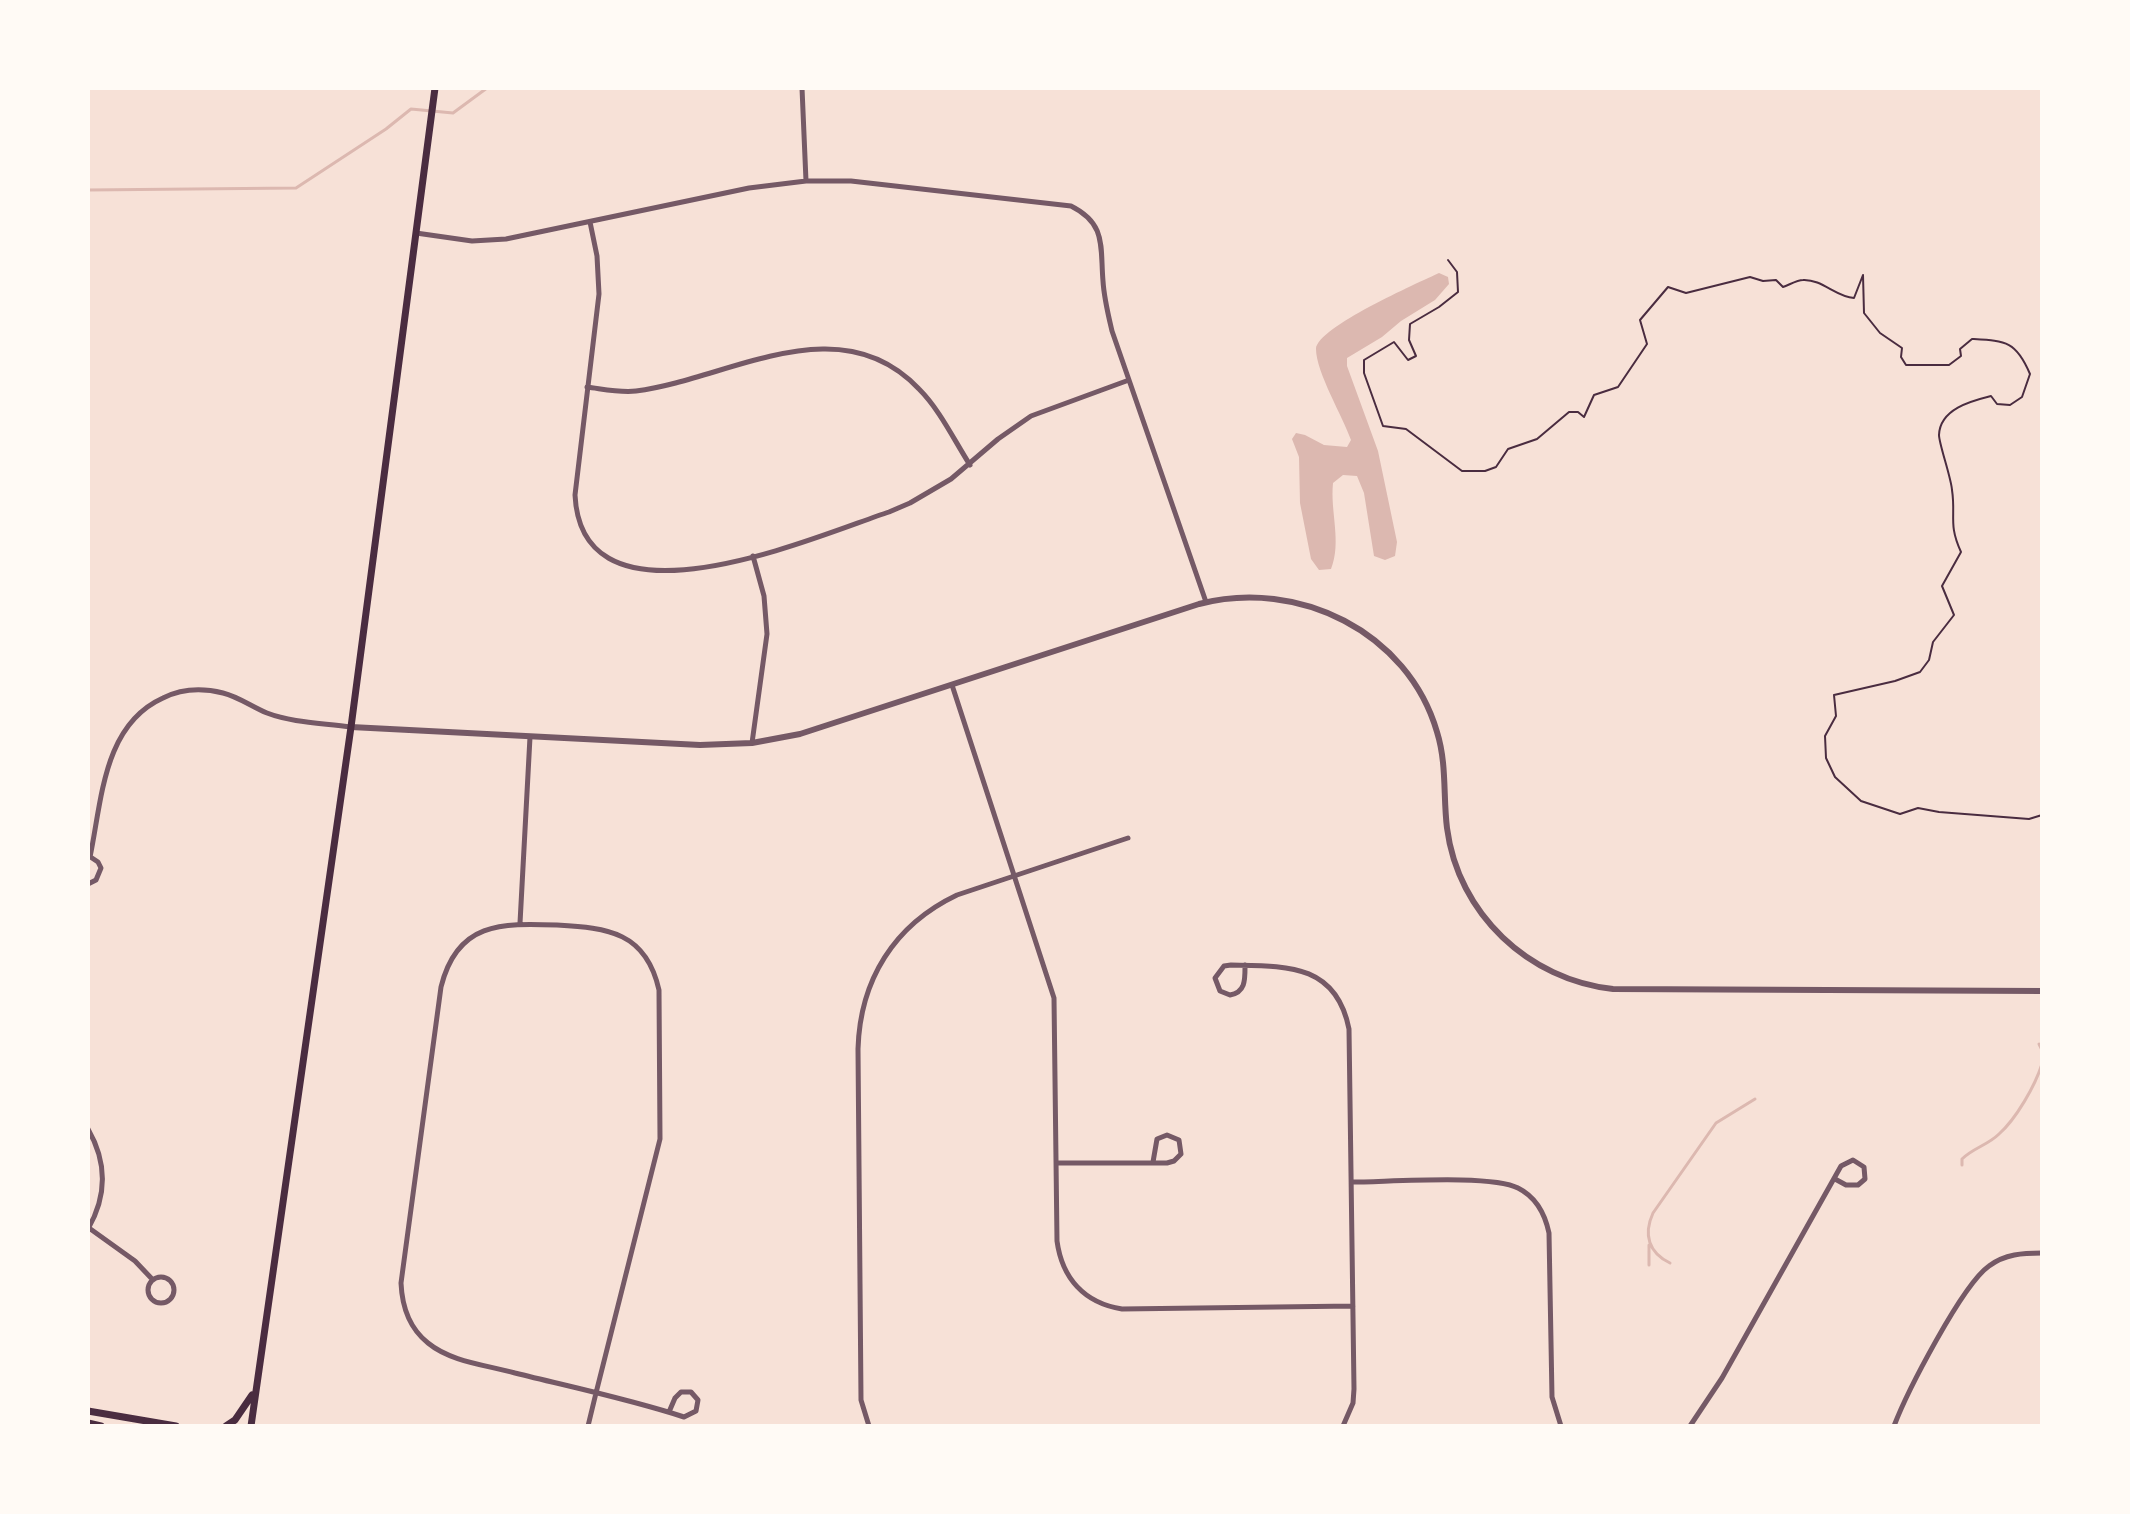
<!DOCTYPE html>
<html>
<head>
<meta charset="utf-8">
<style>
	body { margin:0 }
	#map { position:relative; width:2130px; height:1514px; overflow:hidden; background:#f7e1d7; font-family:"IBM Plex Sans",sans-serif }
	canvas { display:block }
	.frame { position:absolute; inset:0; border:90px solid #fffaf5; pointer-events:none }
</style>
</head>
<body>
<div id="map">
<canvas width="2130" height="1514"></canvas>
<div class="frame"></div>
</div>
<script>
const ctx = document.querySelector('canvas').getContext('2d');
ctx.lineJoin = 'round';
function paint(path, color) { ctx.fillStyle = color; ctx.fill(path, 'evenodd'); }
function trace(path, color, width, dash) { ctx.strokeStyle = color; ctx.lineWidth = width; ctx.lineCap = dash ? 'butt' : 'round'; ctx.setLineDash(dash || []); ctx.stroke(path); }
const water = new Path2D(`
	M1439 273 1448 277 1449 284 1435 300 1401 321 1382 337 1347 358V366L1378 451 1397 542 1395 556 1385 560 1374 556 1364 493 1357 476 1343 475 1333 483C1330 512 1342 542 1331 569L1319 570 1311 559 1300 503 1299 457 1292 439 1296 433 1305 435 1324 445 1347 447 1351 440C1343 417 1316 372 1316 349 1317 327 1418 283 1439 273Z`);
const stream = new Path2D(`
	M88 190 296 188 386 129 411 109 453 113 487 88
	M2039 1044 2042 1050
	M1962 1165V1159C1973 1148 1988 1145 1999 1134 2016 1119 2035 1086 2042 1064
	M1649 1245V1265
	M1670 1263C1649 1253 1643 1235 1653 1213L1716 1123 1755 1099`);
const path = new Path2D(`
	M1448 260 1457 272 1458 292 1439 307 1410 324 1409 340 1416 356 1408 360 1394 342 1364 360V373L1383 426 1406 429 1462 471H1485L1496 467 1508 449 1537 439 1569 412H1578L1584 417 1594 395 1618 387 1647 344 1640 320 1668 287 1686 293 1750 277 1763 281 1776 280 1783 287C1789 285 1797 280 1803 280 1822 279 1836 297 1854 298L1863 275 1864 313 1880 333 1902 348 1901 357 1906 365H1949L1961 356 1960 349 1972 339C2006 341 2016 341 2030 374L2022 397 2010 405 1997 404 1991 396C1971 401 1940 409 1939 435 1939 444 1951 477 1952 490 1956 516 1948 524 1961 552L1942 586 1954 615 1933 642 1929 660 1920 672 1895 681 1834 695 1836 716 1825 736 1826 758 1835 777 1861 801 1900 814 1918 808 1939 812 2029 819 2042 815`);
const minor = new Path2D(`
	M802 88 806 181
	M590 222 597 256 599 294 575 495C582 640 816 536 889 512L910 503 951 479 998 439 1031 416 1129 380
	M416 233 472 241 506 239 749 188 806 181H851L1071 206C1107 224 1100 247 1103 281 1104 298 1108 314 1112 331L1206 602
	M587 387C603 389 620 393 636 391 729 379 839 304 919 389 940 410 954 440 970 465
	M952 685 1054 998 1057 1241C1062 1278 1084 1303 1122 1309L1353 1306
	M752 743 767 634 764 596 753 556
	M90 857C102 800 103 725 163 698 181 689 203 688 223 693 239 697 252 707 267 713 293 723 324 723 351 727
	M88 884 96 880 101 868 98 862 89 856
	M520 923 530 737
	M1245 965C1245 979 1246 992 1230 995L1220 991 1215 978 1224 966 1231 965C1285 966 1336 963 1349 1029L1354 1389 1353 1403 1343 1426
	M88 1129C107 1162 107 1196 88 1229
	M1057 1163H1167L1174 1161 1181 1154 1179 1140 1167 1135 1157 1139 1153 1162
	M1352 1182C1387 1182 1492 1174 1518 1188 1536 1197 1545 1214 1549 1233L1552 1397 1561 1426
	M89 1228 135 1261 153 1280
	M148 1290a13 13 0 1 1 26 0a13 13 0 1 1-26 0Z
	M588 1426 596 1393 660 1139 659 990C646 932 608 928 557 925 501 923 457 922 441 987L401 1283C402 1306 409 1328 428 1343 451 1362 487 1365 515 1373 571 1387 629 1399 684 1417L696 1411 698 1400 691 1392H681L675 1398 669 1412
	M869 1426 861 1400 858 1049C860 980 894 925 957 895L1128 838
	M1690 1426 1722 1378 1841 1166 1853 1160 1864 1167 1865 1179 1858 1185H1846L1835 1179
	M1894 1426C1907 1392 1962 1285 1989 1266 2005 1254 2023 1253 2042 1253`);
const tertiary = new Path2D(`
	M351 727 700 745 752 743 800 734 1199 604C1298 578 1408 632 1437 732 1447 764 1443 796 1447 828 1458 914 1529 980 1613 989L2042 991`);
const secondary = new Path2D(`
	M88 1411 176 1426
	M88 1423 101 1426
	M226 1426 235 1420 252 1395
	M251 1426 351 727 435 88`);
paint(water, '#dcb8b0');
trace(stream, '#dcb8b0', 3);
trace(path, '#4a2c40', 2);
trace(minor, '#755966', 5);
trace(tertiary, '#755966', 6);
trace(secondary, '#4a2c40', 7);
</script>
</body>
</html>
